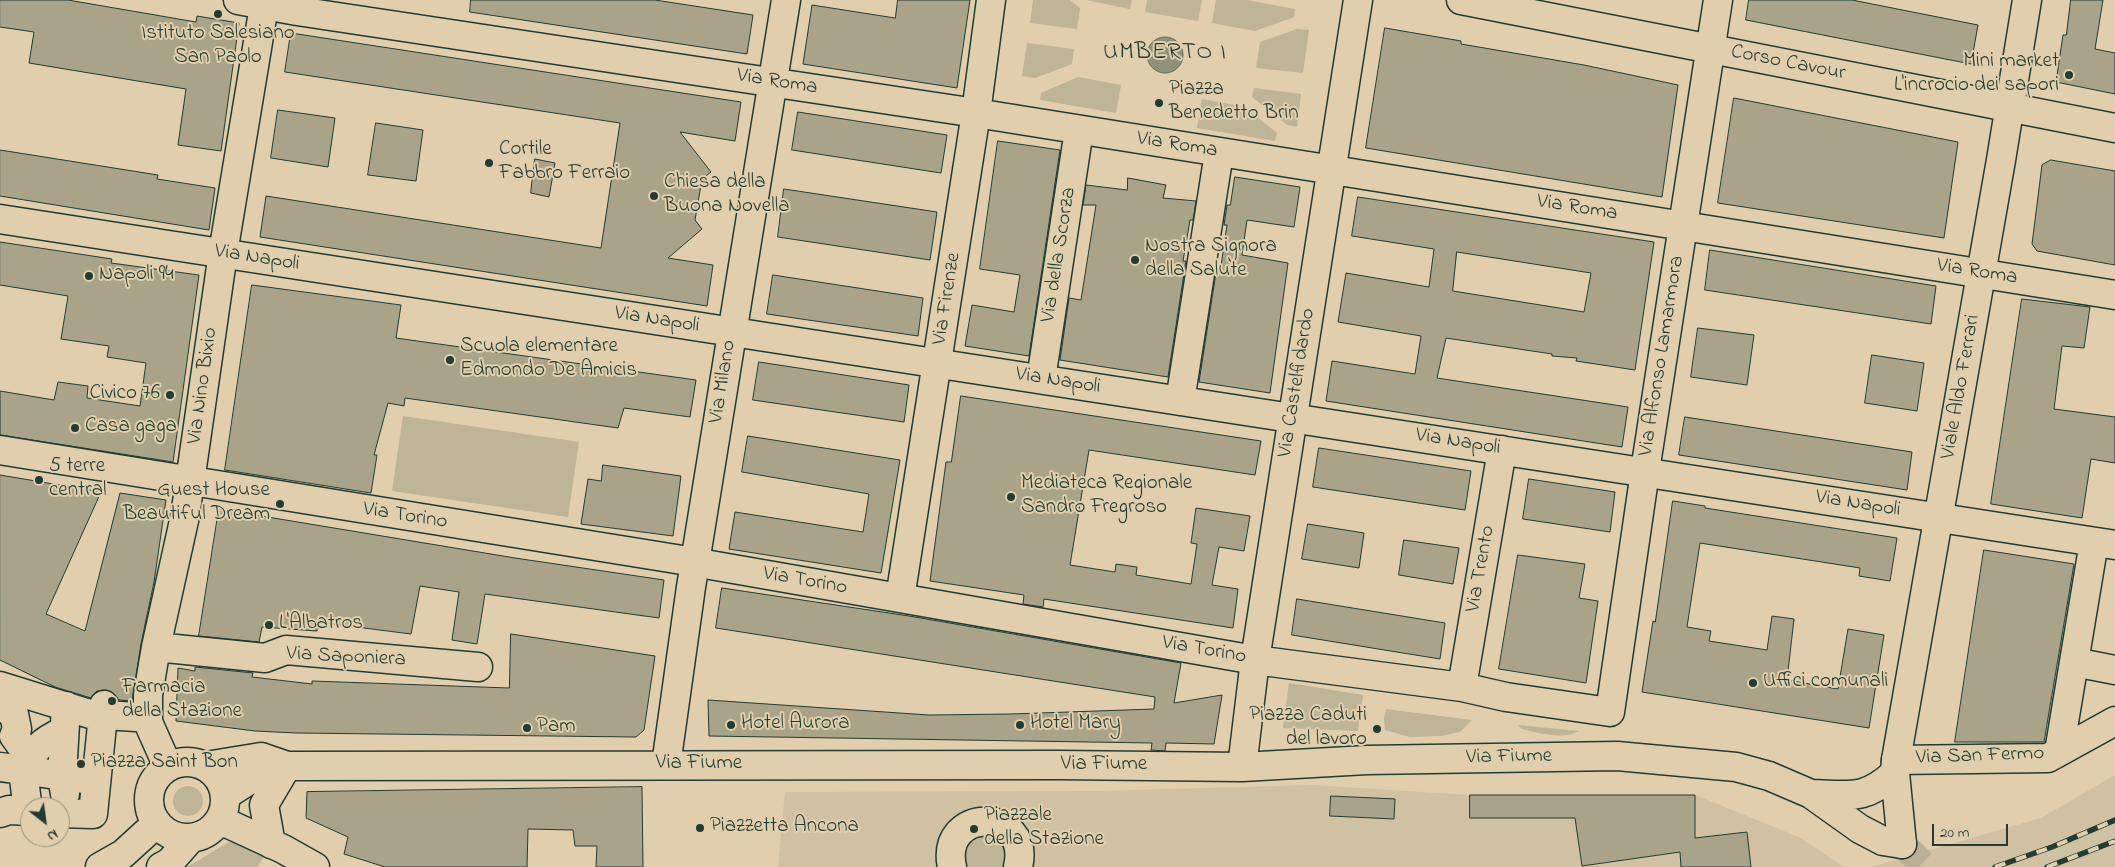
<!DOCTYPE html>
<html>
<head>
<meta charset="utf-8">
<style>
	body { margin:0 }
	#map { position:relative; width:2115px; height:867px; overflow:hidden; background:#e1ceac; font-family:"Indie Flower",sans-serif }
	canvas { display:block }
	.north { position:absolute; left:20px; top:797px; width:50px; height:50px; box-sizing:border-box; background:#e1ceac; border:1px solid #93947c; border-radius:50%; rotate:150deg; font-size:14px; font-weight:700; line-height:20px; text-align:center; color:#1f3d34 }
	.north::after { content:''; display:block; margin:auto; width:18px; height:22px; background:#1f3d34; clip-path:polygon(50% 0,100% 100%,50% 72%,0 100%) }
	.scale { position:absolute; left:1932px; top:824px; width:76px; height:22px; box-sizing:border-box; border:2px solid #1f3d34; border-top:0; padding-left:6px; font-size:15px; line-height:18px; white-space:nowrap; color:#1f3d34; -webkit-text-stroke:4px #e1ceac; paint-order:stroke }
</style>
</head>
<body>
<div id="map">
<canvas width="2115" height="867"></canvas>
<div class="north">N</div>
<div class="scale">20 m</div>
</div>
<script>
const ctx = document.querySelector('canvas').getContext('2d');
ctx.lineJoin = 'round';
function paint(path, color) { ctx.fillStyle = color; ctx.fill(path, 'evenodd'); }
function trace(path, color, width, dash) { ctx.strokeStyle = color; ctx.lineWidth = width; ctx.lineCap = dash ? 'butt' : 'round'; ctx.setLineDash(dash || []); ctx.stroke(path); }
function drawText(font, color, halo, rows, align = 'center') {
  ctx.font = font + ' "Indie Flower",sans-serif'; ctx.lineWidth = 4; ctx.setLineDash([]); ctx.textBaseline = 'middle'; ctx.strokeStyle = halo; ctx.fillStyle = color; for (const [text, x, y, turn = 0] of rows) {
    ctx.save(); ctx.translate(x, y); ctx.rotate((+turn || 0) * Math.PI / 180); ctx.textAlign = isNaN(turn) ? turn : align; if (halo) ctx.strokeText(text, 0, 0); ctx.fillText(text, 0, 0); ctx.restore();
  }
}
const built = new Path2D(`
	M2115 775V867H1871L2041 818Z
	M1312 785 1470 795H1695L1799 837 1844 867H778L785 792 1098 791Z`);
const green = new Path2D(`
	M1033 0H1070L1080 8 1077 29 1030 23Z
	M1086 0H1132L1130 9Z
	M1147 0H1202L1198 21 1145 12Z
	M1216 0H1247L1295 9 1294 17 1255 31 1212 23Z
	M1297 29 1309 30 1303 73 1256 68 1260 42Z
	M1027 43 1074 49 1072 64 1035 78 1022 76Z
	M1078 77 1121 85 1116 113 1040 100 1041 93Z
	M1254 88 1301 94 1297 127 1287 125 1252 97Z
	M1202 99 1245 107 1277 133 1275 141 1197 128Z
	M403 416 579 442 568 517 392 491Z
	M1289 683 1363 695 1358 731 1283 728Z
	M1386 709 1472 720 1460 732 1441 736 1410 737 1385 730 1384 718Z
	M1518 725 1579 731C1564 740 1538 733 1522 729Z
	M173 801a15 15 0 1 1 30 0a15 15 0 1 1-30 0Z
	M986 832 1005 843V867H965C962 842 964 843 986 832Z
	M229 842 243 844 264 857 257 867H187Z`);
const water = new Path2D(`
	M1147 55a18 18 0 1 1 36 0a18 18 0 1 1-36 0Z`);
const building = new Path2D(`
	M0 0H68L196 22 197 16 239 23 221 151 178 145 186 89 29 63 34 32 0 27Z
	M471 0H655L753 15 747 54 470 12Z
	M898 0H970L957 88 803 64 812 5 895 18Z
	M1749 0H1852L1978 25 1971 64 1746 20Z
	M2071 0H2103L2095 49 2115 53V94L2056 82 2063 35H2066Z
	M1385 28 1461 41V44L1584 65 1678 85 1662 197 1366 148Z
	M291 33 741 102 735 141 680 132 711 172 702 179 695 220 702 229 668 258 713 265 707 306 260 237 266 196 601 248 620 123 285 72Z
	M1734 98 1958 142 1944 238 1718 203Z
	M278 110 335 118 328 167 271 158Z
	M798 112 947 135 941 173 792 150Z
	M376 123 423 130 416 181 368 175Z
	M998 141 1060 150 1029 356 965 346 972 305 1014 312 1020 275 980 269Z
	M0 150 158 175 157 179 215 188 209 230 0 196Z
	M535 159 555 163 549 197 531 193Z
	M2051 160 2115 171V265L2037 251 2032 244 2042 165Z
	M1235 177 1300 187 1294 227 1247 220 1242 255 1288 263 1270 393 1199 382 1217 266H1221L1227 225H1224L1227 205H1230Z
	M1128 178 1166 185 1163 198 1196 201 1193 220H1190L1183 261H1186L1168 377 1060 360 1069 298 1081 300 1096 205H1083L1086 185 1127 190Z
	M784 189 937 212 930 260 778 237Z
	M1358 197 1654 242 1635 370 1576 361 1577 358 1552 356V354L1446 338 1437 378 1628 407 1622 447 1326 401 1332 361 1415 374 1421 336 1338 322 1346 273 1429 287 1434 249 1352 236ZM1457 252 1591 273 1584 312 1453 291Z
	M0 242 112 259 111 263 199 275 173 462 0 435V391L54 400 58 382 88 386 87 398 140 406 146 363 107 357 109 346 61 339 68 296 0 285Z
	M1710 250 1936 286 1931 324 1705 290Z
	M773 275 923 298 918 336 767 314Z
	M252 285 401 305 396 338 696 380 690 417 624 408 618 428 405 398 404 406 388 403 374 455H377L371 493 225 470Z
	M2022 299 2090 307 2084 348 2062 346 2054 409 2115 417V463L2091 459 2082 518 1991 504Z
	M1698 328 1754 335 1747 385 1691 377Z
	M1872 355 1924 363 1917 411 1865 403Z
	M759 362 909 385 904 422 753 400Z
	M961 396 1261 441 1255 475 1089 450 1070 565 1115 572 1116 564 1137 567 1136 575 1191 584 1197 544 1191 543 1196 508 1250 516 1244 551 1219 547 1212 585 1238 589 1233 628 1044 599 1043 607 1023 604 1024 595 930 581 946 462H951Z
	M1685 417 1912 452 1907 490 1679 455Z
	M748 436 900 460 881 573 729 549 735 512 863 532 869 494 742 472Z
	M1319 448 1471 471 1465 510 1313 487Z
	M603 465 681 476 673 536 581 524 588 479 601 481Z
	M0 475 101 492 46 614 85 631 120 493 166 500 154 582 141 644 132 701 119 700 113 693 106 690 97 691 91 698 55 687 0 660Z
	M1529 479 1615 492 1610 532 1523 519Z
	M1673 501 1705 506V508L1897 538 1890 581 1859 576 1860 568 1700 543 1687 627 1711 631 1709 641 1767 650 1772 616 1794 619 1787 680 1838 689 1848 629 1884 635 1869 728 1642 692 1653 621 1655 622Z
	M219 509 515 558 664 580 659 618 485 594 477 644 452 640 459 592 420 586 411 634 317 622V631L262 627 259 642 199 636Z
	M1308 524 1364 533 1359 568 1302 559Z
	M1404 540 1459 548 1453 584 1399 575Z
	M1984 550 2074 564 2044 742H1955Z
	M1518 555 1585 564 1579 598 1598 601 1586 683 1499 669Z
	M722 588 909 616 1181 663 1174 703 1222 695 1214 744 1166 743 1165 751 1151 750 1152 743 709 736 708 700 929 715 1011 714 1154 709 1155 697 716 628Z
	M1297 599 1445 623 1440 659 1292 635Z
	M511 634 655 656 644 730 636 737 296 733 255 731 176 721 178 668 195 671V667L253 673 252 677 312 684V681L509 688Z
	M642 787 643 867H596L597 846H575L573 830 528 829 527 867H385L344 854 348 837 306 818 307 792Z
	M1470 795H1695V838L1747 832 1751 867H1681L1680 852 1582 866 1575 818H1470Z
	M1331 796 1395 799 1394 819 1330 816Z`);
const majorTunnel = new Path2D(`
	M1902 844 1926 867`);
const minor = new Path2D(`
	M238 0 297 11 976 113 2115 295
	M1461 0 2115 128
	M0 219 2115 545
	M1041 379 1079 130
	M1180 401 1219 153
	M0 450 676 559 1255 660 1462 687 1506 697 1610 712 1647 458 1718 0
	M2094 542 2074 662 2115 670
	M900 598 976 113 991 0
	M156 647 265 658 286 650 478 667
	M0 686 90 714 136 717
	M1462 687 1502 450
	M0 706 14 714 17 729 14 736 30 758
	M2059 752 2074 662
	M1896 760 2048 758 2115 721
	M149 800a38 38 0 1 1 76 0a38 38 0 1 1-76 0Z
	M666 765 691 587 786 0
	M206 766 261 757 287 766
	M0 767 23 770C35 749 41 741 64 731
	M168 767 148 722V695L156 647 185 516 223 253 265 0
	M1242 767 1255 660 1358 0
	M65 794 62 776 66 706
	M1811 794C1851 795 1864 801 1895 773
	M226 795 251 779 287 766 1059 765 1242 767 1367 760 1617 756 1736 767 1769 776 1811 794 1860 829 1883 841 1902 844
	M28 811 23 770 96 781
	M0 813 9 810 30 811
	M60 813 93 814 104 705
	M220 820 283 849 315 867
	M271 844 264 805 287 766
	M100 867 123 854 157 823
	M161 867 170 862 191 838
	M952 867C939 807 1032 806 1018 867`);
const major = new Path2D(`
	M1902 844 1895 773 1896 760 2001 160 2027 0`);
const rail = new Path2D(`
	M1995 867 2052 847 2115 820
	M2047 867 2115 841`);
const markers = [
	[218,14,5,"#1f3d34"],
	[2069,75,5,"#1f3d34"],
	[1159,103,5,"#1f3d34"],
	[489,163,5,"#1f3d34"],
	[654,196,5,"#1f3d34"],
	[1135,260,5,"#1f3d34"],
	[89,276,5,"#1f3d34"],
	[450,360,5,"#1f3d34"],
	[170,395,5,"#1f3d34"],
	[75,428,5,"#1f3d34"],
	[39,480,5,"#1f3d34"],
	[1011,497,5,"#1f3d34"],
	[280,504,5,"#1f3d34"],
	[269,625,5,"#1f3d34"],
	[1753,683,5,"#1f3d34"],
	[112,701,5,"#1f3d34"],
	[731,725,5,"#1f3d34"],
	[1020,725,5,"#1f3d34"],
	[527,728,5,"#1f3d34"],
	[1377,729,5,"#1f3d34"],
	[81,764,5,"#1f3d34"],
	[700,828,5,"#1f3d34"],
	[974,829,5,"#1f3d34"]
];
const poiNames = [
	["Istituto Salesiano",218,35,"center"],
	["San Paolo",218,59,"center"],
	["Mini market",2059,63,"right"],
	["L'incrocio dei sapori",2059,87,"right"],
	["Piazza",1169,91],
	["Benedetto Brin",1169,115],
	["Cortile",499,151],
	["Fabbro Ferraio",499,175],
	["Chiesa della",664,184],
	["Buona Novella",664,208],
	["Nostra Signora",1145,248],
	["della Salute",1145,272],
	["Napoli 94",99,276],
	["Scuola elementare",460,348],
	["Edmondo De Amicis",460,372],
	["Civico 76",160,395,"right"],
	["Casa gaga",85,428],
	["5 terre",49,468],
	["central",49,492],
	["Mediateca Regionale",1021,485],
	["Sandro Fregroso",1021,509],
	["Guest House",270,492,"right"],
	["Beautiful Dream",270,516,"right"],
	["L'Albatros",279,625],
	["Uffici comunali",1763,683],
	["Farmacia",122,689],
	["della Stazione",122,713],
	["Piazza Caduti",1367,717,"right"],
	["del lavoro",1367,741,"right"],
	["Hotel Aurora",741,725],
	["Hotel Mary",1030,725],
	["Pam",537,728],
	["Piazza Saint Bon",91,764],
	["Piazzale",984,817],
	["della Stazione",984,841],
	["Piazzetta Ancona",710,828]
];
const streetNames = [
	["Corso Cavour",1788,64,11],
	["Via Roma",777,83,9],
	["Via Roma",1177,146,9],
	["Via Roma",1577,209,9],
	["Via della Scorza",1060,255,-81],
	["Via Napoli",257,259,9],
	["Via Roma",1977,273,9],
	["Via Firenze",948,299,-81],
	["Via Napoli",657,321,9],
	["Via Alfonso Lamarmora",1663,356,-81],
	["Via Milano",724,382,-81],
	["Via Napoli",1058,382,9],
	["Via Castelfidardo",1298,383,-81],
	["Via Nino Bixio",204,386,-82],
	["Viale Aldo Ferrari",1962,387,-80],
	["Via Napoli",1458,443,9],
	["Via Napoli",1858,505,9],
	["Via Torino",405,517,9],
	["Via Trento",1482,569,-80],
	["Via Torino",805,582,10],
	["Via Torino",1204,651,10],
	["Via Saponiera",346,658,3],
	["Via San Fermo",1980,757,-2],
	["Via Fiume",1509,758,-1],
	["Via Fiume",699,765],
	["Via Fiume",1104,766]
];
const quarterNames = [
	["UMBERTO I",1165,54]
];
paint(built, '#d0c1a2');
paint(green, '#beb496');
paint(water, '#8f917a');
trace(water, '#626f5e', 1);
paint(building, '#a8a389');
trace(building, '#1f3d34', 1);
trace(majorTunnel, '#bab194', 28, [28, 14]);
trace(minor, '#1f3d34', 31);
trace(major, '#1f3d34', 31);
trace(minor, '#e1ceac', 28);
trace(major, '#e1ceac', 28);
trace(rail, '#1f3d34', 5.5);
trace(rail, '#e1ceac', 4, [11]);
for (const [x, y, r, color] of markers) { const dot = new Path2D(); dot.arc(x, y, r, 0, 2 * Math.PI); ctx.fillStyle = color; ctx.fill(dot); trace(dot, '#e1ceac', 2); }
drawText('21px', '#1f3d34', '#e1ceac', poiNames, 'left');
drawText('21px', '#1f3d34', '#e1ceac', streetNames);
ctx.letterSpacing = '1px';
drawText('24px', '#1f3d34', '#e1ceac', quarterNames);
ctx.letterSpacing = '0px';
</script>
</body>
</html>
